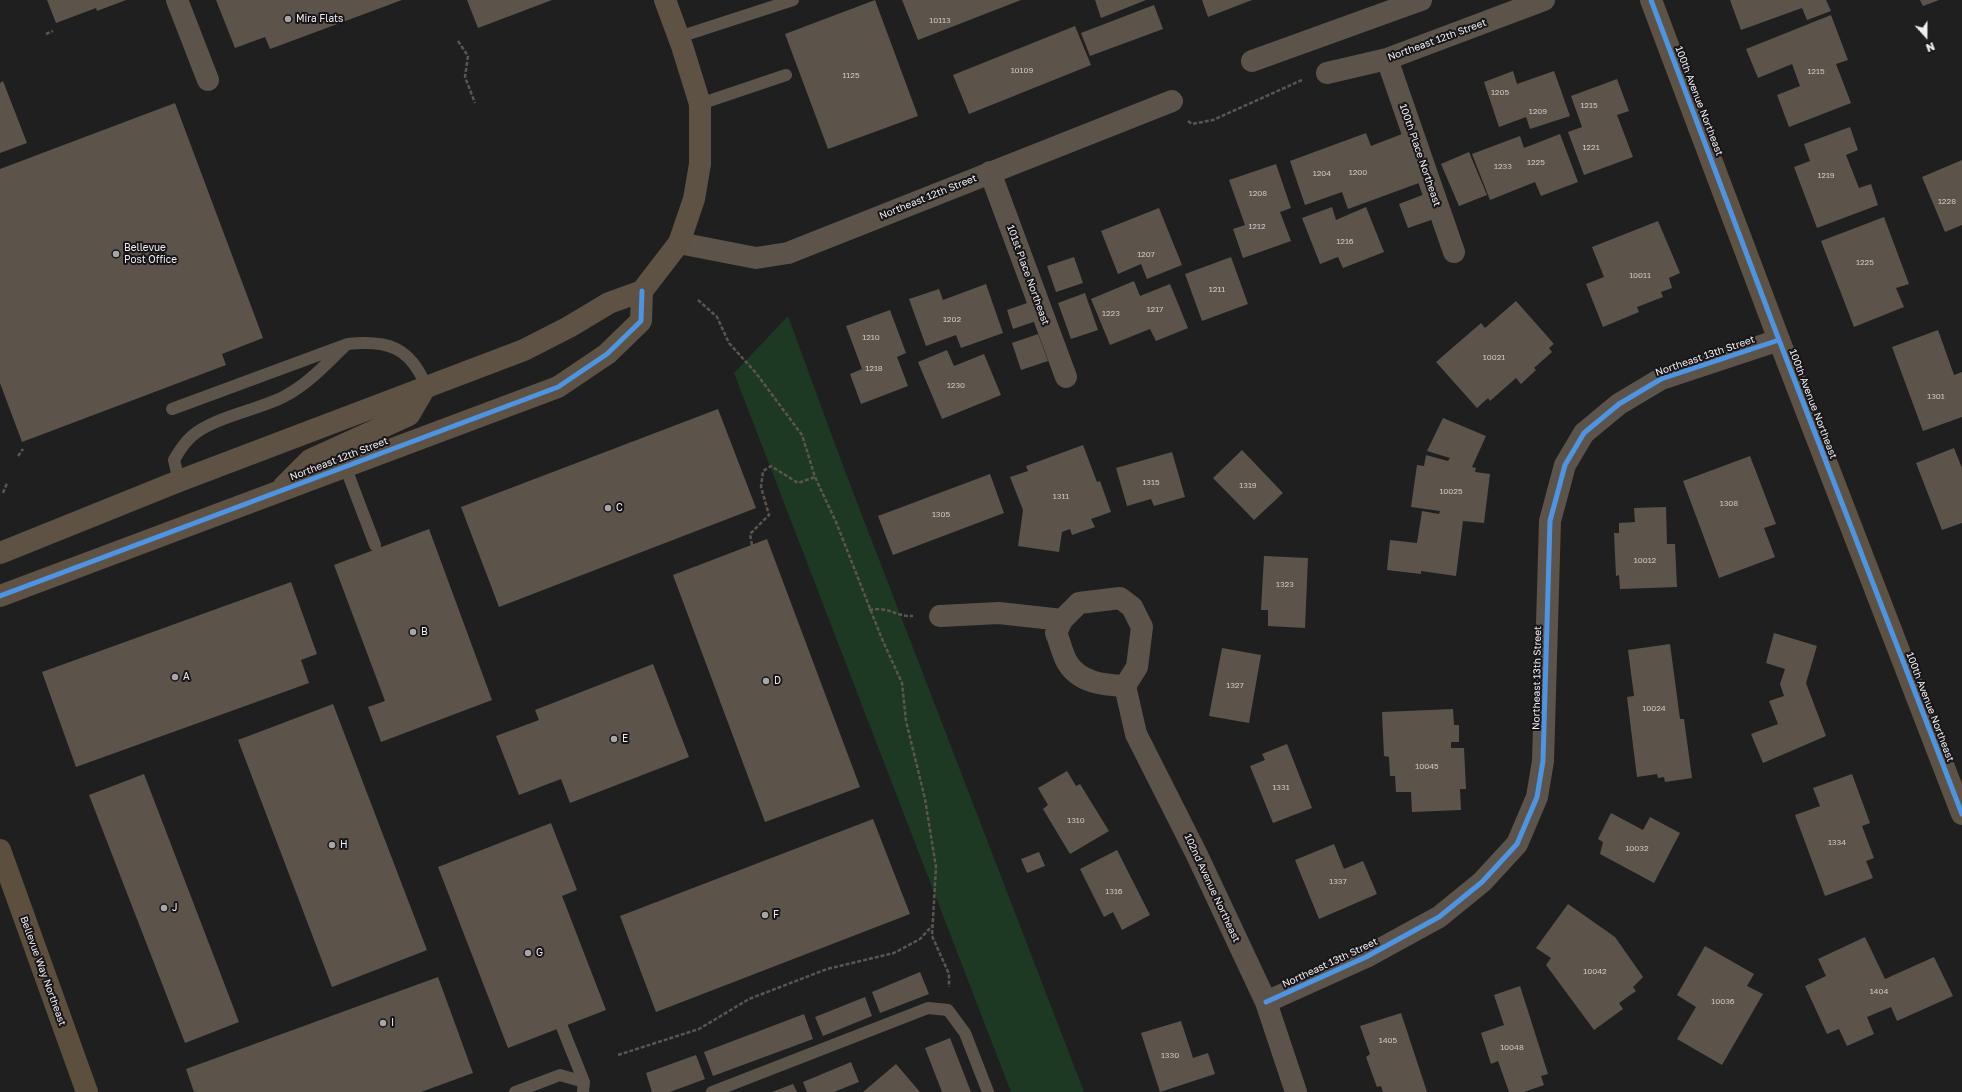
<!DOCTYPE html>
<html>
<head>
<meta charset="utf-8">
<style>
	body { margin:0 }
	#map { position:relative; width:1962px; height:1092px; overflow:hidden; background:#201f20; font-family:"Golos Text",sans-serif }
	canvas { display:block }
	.north { position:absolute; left:1906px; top:16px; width:40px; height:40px; -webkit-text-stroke:3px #171518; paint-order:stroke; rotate:159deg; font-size:11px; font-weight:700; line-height:16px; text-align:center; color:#f0eef1 }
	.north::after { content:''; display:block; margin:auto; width:14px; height:18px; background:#f0eef1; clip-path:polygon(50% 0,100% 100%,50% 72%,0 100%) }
</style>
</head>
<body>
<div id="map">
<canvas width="1962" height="1092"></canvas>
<div class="north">N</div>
</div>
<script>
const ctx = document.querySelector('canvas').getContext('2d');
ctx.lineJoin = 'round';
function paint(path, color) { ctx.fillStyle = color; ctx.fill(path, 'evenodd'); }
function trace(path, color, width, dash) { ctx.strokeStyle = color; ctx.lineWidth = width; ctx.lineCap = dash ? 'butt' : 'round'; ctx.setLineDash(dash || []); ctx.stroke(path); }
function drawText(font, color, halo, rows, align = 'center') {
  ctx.font = font + ' "Golos Text",sans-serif'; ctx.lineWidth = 4; ctx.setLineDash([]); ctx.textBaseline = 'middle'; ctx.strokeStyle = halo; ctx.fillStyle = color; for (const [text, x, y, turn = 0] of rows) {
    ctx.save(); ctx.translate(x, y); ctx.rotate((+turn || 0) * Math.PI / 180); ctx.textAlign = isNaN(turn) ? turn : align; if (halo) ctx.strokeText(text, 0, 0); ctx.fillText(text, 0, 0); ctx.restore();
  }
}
const green = new Path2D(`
	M788 316 843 466 1084 1092H1011L734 373Z`);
const building = new Path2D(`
	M47 0H126L97 11 96 8 56 23Z
	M216 0H402L270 49 265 37 235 48Z
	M467 0H552L478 28Z
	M875 0 918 116 828 149 785 34Z
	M902 0H1021L918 40Z
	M1095 0H1146L1101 18Z
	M1202 0H1252L1208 17Z
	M1730 0H1826L1831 11 1807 20 1802 8 1741 30Z
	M1920 0H1939L1923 6Z
	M1154 5 1163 29 1090 56 1081 33Z
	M1831 15 1848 60 1836 64 1851 103 1789 127 1777 95 1800 86 1792 64 1758 78 1746 49Z
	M1075 26 1091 65 969 114 953 75Z
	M1513 71 1517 84 1554 71 1570 116 1530 129 1526 117 1499 127 1484 82Z
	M1617 79 1629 111 1617 115 1633 157 1584 175 1568 132 1582 127 1571 96Z
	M3 81 27 143 0 153V83Z
	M175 103 263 338 222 354 226 365 22 442 0 383V169Z
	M1850 127 1858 150 1846 155 1859 188 1871 184 1878 205 1817 228 1794 167 1810 161 1804 144Z
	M1366 133 1371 146 1402 134 1419 183 1348 209 1342 192 1305 205 1290 161Z
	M1560 134 1578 182 1541 196 1535 182 1490 200 1472 154 1520 136 1524 148Z
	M1469 152 1487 195 1459 206 1441 164Z
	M1962 160V225L1945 232 1922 177Z
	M1276 164 1291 208 1280 212 1291 241 1243 258 1233 229 1245 225 1229 180Z
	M1425 194 1434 219 1408 228 1399 204Z
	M1332 207 1336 220 1366 207 1384 252 1343 268 1338 257 1320 264 1302 218Z
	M1159 208 1182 265 1147 279 1141 264 1118 274 1101 231Z
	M1884 217 1909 284 1896 288 1904 307 1854 327 1821 241Z
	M1658 221 1680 273 1669 278 1672 288 1661 292 1663 297 1637 307 1639 312 1603 327 1586 284 1604 277 1592 247Z
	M1074 257 1083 283 1056 292 1047 266Z
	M1231 257 1248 304 1202 321 1185 274Z
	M1134 281 1140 296 1170 284 1188 328 1156 341 1150 329 1110 345 1091 299Z
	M986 284 1003 333 961 348 956 335 926 346 909 299 939 289 943 300Z
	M1085 293 1098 330 1071 339 1058 303Z
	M1516 301 1554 344 1549 348 1552 352 1534 368 1536 370 1521 384 1516 378 1490 401 1488 398 1477 408 1436 362 1481 323 1485 328Z
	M1030 302 1036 321 1013 329 1007 310Z
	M890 310 906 353 897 357 908 386 861 404 850 374 862 369 846 326Z
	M1938 330 1954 375 1962 372V417L1923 431 1892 347Z
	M1038 334 1048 361 1021 370 1012 343Z
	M947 350 954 366 984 354 1001 395 942 419 918 362Z
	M718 409 756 508 499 607 461 507Z
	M1443 418 1486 436 1472 467 1476 468 1475 472 1490 474 1484 523 1463 521 1456 576 1421 571V574L1387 570 1390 540 1417 543 1422 511 1439 514 1440 511 1411 507 1417 465 1424 466 1426 455 1448 461 1450 458 1427 451Z
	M1083 445 1097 482 1100 481 1111 512 1091 519 1095 527 1072 535 1070 529 1062 532 1059 552 1018 546 1023 510 1010 477 1028 471 1026 466Z
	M1954 448 1962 468V523L1942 530 1916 463Z
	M1242 450 1283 493 1254 520 1213 478Z
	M1172 452 1185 497 1154 506 1151 499 1127 506 1116 468Z
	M1750 456 1776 524 1764 528 1775 557 1719 578 1683 481Z
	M990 474 1004 513 893 555 878 516Z
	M1666 507 1667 544H1675L1677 587 1620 589 1619 575 1616 576 1614 533H1619V523L1635 522 1634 508Z
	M429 529 492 700 381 742 368 707 385 701 334 565Z
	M767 539 860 787 765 822 673 575Z
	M1264 556 1308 558 1305 628 1268 626V610H1261Z
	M291 582 317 654 301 660 309 683 76 767 42 672Z
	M1774 633 1817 646 1806 683 1826 736 1763 763 1751 734 1778 724 1769 701 1784 696 1780 684 1785 669 1766 663Z
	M1670 644 1680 719H1684L1692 778 1665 782 1664 777 1658 778 1657 774 1637 777 1627 697 1634 696 1628 650Z
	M1222 648 1261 655 1249 723 1209 716Z
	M653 664 689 757 570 803 561 779 519 795 496 736 539 720 535 710Z
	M333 704 427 950 332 987 238 740Z
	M1453 709 1454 725H1459V742H1451V748H1464L1466 789H1460L1461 810 1412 812 1411 792H1396L1395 776H1390L1389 757 1384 756 1382 712Z
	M1287 744 1312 808 1273 823 1250 766 1265 760 1262 754Z
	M1067 771 1076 786 1080 784 1109 831 1070 854 1043 809 1048 805 1038 788Z
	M144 774 239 1022 185 1043 89 795Z
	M1852 774 1870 823 1862 826 1874 858 1866 861 1873 878 1825 896 1795 815 1820 806 1813 788Z
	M1611 813 1643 830 1650 817 1680 833 1654 883 1600 854 1603 842 1598 839Z
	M873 819 910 914 656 1012 620 916Z
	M551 823 577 890 562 896 606 1010 508 1048 438 867Z
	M1334 844 1344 869 1363 861 1377 894 1319 919 1295 860Z
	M1117 850 1150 915 1122 930 1113 912 1104 917 1080 869Z
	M1039 852 1045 866 1027 873 1021 859Z
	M1568 904 1615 937 1643 977 1633 987 1636 991 1619 1003 1623 1009 1594 1030 1546 965 1551 958 1536 948Z
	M1865 937 1885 979 1934 957 1953 996 1897 1021 1891 1007 1867 1017 1874 1034 1847 1046 1839 1029 1827 1034 1805 986 1826 976 1818 959Z
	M1705 946 1754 974 1747 986 1763 994 1722 1065 1677 1039 1696 1007 1677 995Z
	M920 972 929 994 880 1013 872 992Z
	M438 977 473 1073 421 1092H194L186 1069Z
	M1520 986 1548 1074 1541 1076 1544 1085 1524 1092H1509L1498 1061 1491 1064 1481 1033 1504 1025 1494 995Z
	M865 997 872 1016 823 1036 815 1017Z
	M1401 1013 1427 1092H1383L1381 1086 1377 1087 1366 1057 1370 1054 1360 1026Z
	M804 1014 813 1039 713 1076 704 1052Z
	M1181 1021 1193 1058 1208 1053 1215 1074 1160 1092 1141 1033Z
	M950 1038 971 1092H942L925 1048Z
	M696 1055 705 1079 670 1092H652L646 1073Z
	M851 1062 859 1082 834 1092H807L803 1082Z
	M896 1064 920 1092H863Z
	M793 1084 797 1092H772Z`);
const path = new Path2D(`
	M46 34 53 31
	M458 41 468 56 465 77 475 103
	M1188 121 1192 124 1213 120 1302 80
	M698 300 717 317 729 343 756 373 802 435 815 477 836 522 882 639 902 683 906 721 925 799 936 867 932 936 949 974V987
	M18 456 23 449
	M3 493 7 483
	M752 545 750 534 769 515 761 487 763 471 771 466 798 483 815 477
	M869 610C891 606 895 617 913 616
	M618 1055 699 1029 749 999 827 969 894 953 920 939 933 925`);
const lane = new Path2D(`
	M679 37 793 0
	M700 104 786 75
	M172 409 348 344C388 340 410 347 426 386
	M345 466 375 545
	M179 481 174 460C179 451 184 443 192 436 213 417 259 410 285 396 308 384 325 365 344 347
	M562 1027 584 1082 583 1092
	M515 1092 560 1075 584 1082
	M712 1092 928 1008 948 1010 965 1033 988 1092`);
const street = new Path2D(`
	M177 0 208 80
	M1387 59 1454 252
	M1252 61 1421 0
	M1327 73 1387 59 1544 0
	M990 172 1066 377
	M679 243 756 258 788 253 1172 101
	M940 616 999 613 1062 620
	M1125 686C1104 685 1079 683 1067 662 1062 653 1060 642 1056 633L1062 620 1079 603 1120 598 1132 607 1142 627 1137 667 1125 686 1136 734 1197 855 1266 1002 1296 1092
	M1266 1002 1366 957 1439 917 1482 882 1517 844 1537 797 1543 761 1550 521 1565 465 1584 433 1619 404 1661 379 1779 340`);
const secondary = new Path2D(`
	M1651 0 1779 340 1962 814
	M642 291 679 243 694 199 700 164V104L682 46 665 0
	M284 486 310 460 409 415 426 386
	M0 553 179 481 524 350 569 327 609 303 642 291
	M0 596 558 387 607 354 641 321 642 291`);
const primary = new Path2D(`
	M0 850 87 1092`);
const cycleway = new Path2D(`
	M1651 0 1779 340 1962 814
	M0 596 558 387 607 354 641 321 642 291
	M1266 1002 1366 957 1439 917 1482 882 1517 844 1537 797 1543 761 1550 521 1565 465 1584 433 1619 404 1661 379 1779 340`);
const markers = [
	[288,19,4,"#a7a6a8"],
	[116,254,4,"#a7a6a8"],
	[608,508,4,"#a7a6a8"],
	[413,632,4,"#a7a6a8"],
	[175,677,4,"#a7a6a8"],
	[766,681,4,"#a7a6a8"],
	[614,739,4,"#a7a6a8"],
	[332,845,4,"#a7a6a8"],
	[164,908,4,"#a7a6a8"],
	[765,915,4,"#a7a6a8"],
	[528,953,4,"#a7a6a8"],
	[383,1023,4,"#a7a6a8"]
];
const numberNames = [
	["10113",940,20],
	["10109",1022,70],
	["1215",1816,71],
	["1125",851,75],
	["1205",1500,92],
	["1215",1589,105],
	["1209",1538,111],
	["1221",1591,147],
	["1225",1536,162],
	["1233",1503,166],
	["1200",1358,172],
	["1204",1322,173],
	["1219",1826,175],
	["1208",1258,193],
	["1228",1947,201],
	["1212",1257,226],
	["1216",1345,241],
	["1207",1146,254],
	["1225",1865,262],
	["10011",1640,275],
	["1211",1217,289],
	["1217",1155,309],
	["1223",1111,313],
	["1202",952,319],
	["1210",871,337],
	["10021",1494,357],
	["1218",874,368],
	["1230",956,385],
	["1301",1936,396],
	["1315",1151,482],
	["1319",1248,485],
	["10025",1451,491],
	["1311",1061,496],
	["1308",1729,503],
	["1305",941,514],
	["10012",1645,560],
	["1323",1285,584],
	["1327",1235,685],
	["10024",1654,708],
	["10045",1427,766],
	["1331",1281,787],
	["1310",1076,820],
	["1334",1837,842],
	["10032",1637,848],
	["1337",1338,881],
	["1316",1114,891],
	["10042",1595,971],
	["1404",1879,991],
	["10036",1723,1001],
	["1405",1388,1040],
	["10048",1512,1047],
	["1330",1170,1055]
];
const poiNames = [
	["Mira Flats",296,19],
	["Bellevue",124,248],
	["Post Office",124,260],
	["C",616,508],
	["B",421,632],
	["A",183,677],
	["D",774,681],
	["E",622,739],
	["H",340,845],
	["J",172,908],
	["F",773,915],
	["G",536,953],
	["I",391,1023]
];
const streetNames = [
	["Northeast 12th Street",1437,40,-20],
	["100th Avenue Northeast",1699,101,69],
	["100th Place Northeast",1420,155,71],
	["Northeast 12th Street",928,197,-22],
	["101st Place Northeast",1028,275,70],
	["Northeast 13th Street",1705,356,-19],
	["100th Avenue Northeast",1813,404,69],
	["Northeast 12th Street",339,459,-21],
	["Northeast 13th Street",1537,678,-89],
	["100th Avenue Northeast",1930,707,69],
	["102nd Avenue Northeast",1212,888,65],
	["Northeast 13th Street",1330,963,-25],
	["Bellevue Way Northeast",43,971,70]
];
paint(green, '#1d3823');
paint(building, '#5c544a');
trace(path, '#5b554f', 2.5, [4, 2]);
trace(lane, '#5c544a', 12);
trace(street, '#5c544a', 22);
trace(secondary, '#5d5244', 22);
trace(primary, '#5c4f3d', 22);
trace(cycleway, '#4d94e3', 5);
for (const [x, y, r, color] of markers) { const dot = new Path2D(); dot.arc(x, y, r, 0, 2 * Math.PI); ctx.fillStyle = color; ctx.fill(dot); trace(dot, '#171518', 1.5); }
drawText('8px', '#cbc8c7', null, numberNames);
drawText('10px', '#f0eef1', '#171518', poiNames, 'left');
drawText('10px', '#f0eef1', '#171518', streetNames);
</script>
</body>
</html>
